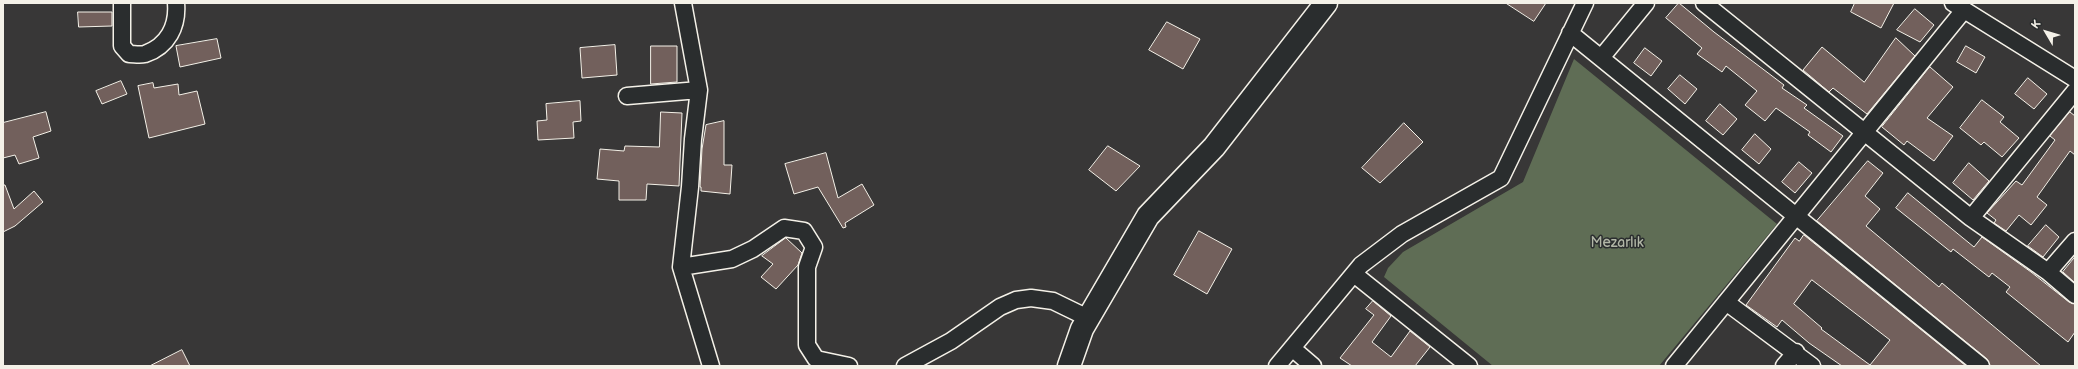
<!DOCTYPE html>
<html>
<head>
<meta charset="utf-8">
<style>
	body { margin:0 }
	#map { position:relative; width:2078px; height:369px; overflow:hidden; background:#383737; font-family:"Balsamiq Sans",sans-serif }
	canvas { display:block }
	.frame { position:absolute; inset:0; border:4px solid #f4f1e8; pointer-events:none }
	.north { position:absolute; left:2026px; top:12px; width:40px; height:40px; -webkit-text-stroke:3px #2a2d2e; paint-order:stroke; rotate:308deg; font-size:11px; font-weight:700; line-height:16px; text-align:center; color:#f4f1e8 }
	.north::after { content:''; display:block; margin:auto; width:14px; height:18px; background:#f4f1e8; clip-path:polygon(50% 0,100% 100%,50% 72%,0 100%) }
</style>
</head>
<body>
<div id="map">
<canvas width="2078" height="369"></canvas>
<div class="frame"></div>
<div class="north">K</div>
</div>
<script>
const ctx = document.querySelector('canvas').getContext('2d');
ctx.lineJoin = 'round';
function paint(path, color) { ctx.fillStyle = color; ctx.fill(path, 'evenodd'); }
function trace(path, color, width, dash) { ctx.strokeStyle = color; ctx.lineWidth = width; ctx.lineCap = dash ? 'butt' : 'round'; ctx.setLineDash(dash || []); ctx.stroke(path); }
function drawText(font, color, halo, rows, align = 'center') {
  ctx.font = font + ' "Balsamiq Sans",sans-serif'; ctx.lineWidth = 3; ctx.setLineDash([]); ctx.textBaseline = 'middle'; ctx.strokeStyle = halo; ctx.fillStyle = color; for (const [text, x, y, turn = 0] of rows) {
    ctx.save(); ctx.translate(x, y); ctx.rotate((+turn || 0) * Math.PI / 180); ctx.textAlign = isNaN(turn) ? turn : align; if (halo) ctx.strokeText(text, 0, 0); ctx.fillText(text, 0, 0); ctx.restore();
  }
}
const green = new Path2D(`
	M1574 59 1777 224 1659 366H1493L1384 277 1388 268 1403 252 1523 182Z`);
const building = new Path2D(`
	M1506 3H1546L1534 21Z
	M1679 3 1714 32 1784 85 1782 88 1807 105 1804 108 1843 136 1831 152 1808 135 1810 132 1776 108 1765 121 1745 105 1757 91 1726 66 1722 72 1697 54 1702 48 1666 18Z
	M1855 3H1894L1881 28 1851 12Z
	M1915 9 1934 25 1920 42 1897 30Z
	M78 12H112V26L79 27Z
	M1167 22 1200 39 1183 69 1149 50Z
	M1896 38 1915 56 1867 114 1833 88 1829 92 1803 70 1822 47 1864 82Z
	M217 39 221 58 180 67 176 46Z
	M615 45 617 75 582 78 580 48Z
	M651 46H677V82L651 84Z
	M1966 46 1985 57 1976 73 1957 62Z
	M1645 48 1662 61 1651 76 1634 63Z
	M1930 67 1953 87 1927 118 1953 136 1934 161 1907 141 1904 145 1882 127Z
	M1680 75 1697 89 1685 104 1668 89Z
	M2028 78 2047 94 2034 109 2015 94Z
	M121 81 127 94 102 104 96 91Z
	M153 83 154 88 178 84 179 95 197 91 205 124 149 138 138 86Z
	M1982 100 2004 117 2000 122 2019 138 2002 157 1984 142 1981 145 1960 128Z
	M580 101 581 121 573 122 574 138 538 140 537 121 547 120 546 104Z
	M1720 104 1737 119 1723 135 1706 121Z
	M46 112 51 131 33 137 39 158 19 164 15 155 3 158V123Z
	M661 112 682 113 679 186 647 184 646 200H619V181L597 179 600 149 624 151 625 146 659 147Z
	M2070 112 2075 116V155L2070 151 2037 197 2047 205 2031 225 2019 215 2006 231 1994 223 1996 220 1987 213 2016 181 2022 185 2055 140 2050 136Z
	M724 121V165H732L730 194 701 191V187H700L702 149 706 125Z
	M1404 123 1423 142 1380 183 1362 168Z
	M1755 134 1771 149 1759 164 1742 150Z
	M1108 146 1140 166 1116 191 1089 170Z
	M826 153 838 198 862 184 874 205 845 223 846 227 843 228 818 187 794 194 785 164Z
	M1868 161 1883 173 1865 196 1880 209 1866 226 1939 287 1942 283 2041 366H1990L1987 359 1817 221Z
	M1799 162 1812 173 1795 193 1782 182Z
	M1969 163 1989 181 1973 200 1953 183Z
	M3 185H5L14 209 34 191 43 202 15 226 3 232Z
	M1908 193 1974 247 1982 237 2031 272 2069 302 2075 304V332L2068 342 2006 292 2010 287 1992 273 1989 277 1953 249 1951 252 1896 208Z
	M2046 225 2059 237 2043 257 2028 246Z
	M1199 231 1232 249 1207 294 1174 275Z
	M1804 235 1966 366H1842L1809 343 1782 320 1777 327 1746 305 1795 238 1799 241ZM1812 280 1890 340 1870 365 1821 329 1822 328 1794 304Z
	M786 238 802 253 798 265 776 289 761 277 773 264 762 256Z
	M2075 257V283L2063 272Z
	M1373 301 1391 316 1372 342 1391 357 1410 331 1430 347 1415 366H1352L1340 358 1374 315 1366 309Z
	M182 350 190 366H150Z`);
const street = new Path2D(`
	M122 3V46L129 54C134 54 140 55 145 54 168 46 178 26 176 3
	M683 3 699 90 693 139 690 187 681 267 711 366
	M1704 3 1971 218 2048 272 2075 295
	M1953 3 2075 79
	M1570 33 1981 366
	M1601 58 1646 3
	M627 96 699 90
	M1971 218 2075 91
	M681 267 732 259 753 249 784 228 804 231 814 247 807 267V345L816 359 849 366
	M2048 272 2075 241
	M1354 274 1469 366
	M1726 302 1812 366
	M1292 348 1313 366
	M905 366 951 341 1000 307 1016 300 1031 298 1053 301 1088 318
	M1277 366 1361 265 1402 234 1501 178 1585 3
	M1674 366 1964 10
	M1784 366 1796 352`);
const secondary = new Path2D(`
	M1069 366 1082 329 1148 216 1214 147 1326 3`);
const parkNames = [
	["Mezarlık",1617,243]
];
paint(green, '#5f6d55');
paint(building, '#72605c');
trace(building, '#f4f1e8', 1);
trace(street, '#f4f1e8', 19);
trace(secondary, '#f4f1e8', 25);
trace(street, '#2a2d2e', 16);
trace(secondary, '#2a2d2e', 22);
drawText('14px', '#b1b6a6', '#2a2d2e', parkNames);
</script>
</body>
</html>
